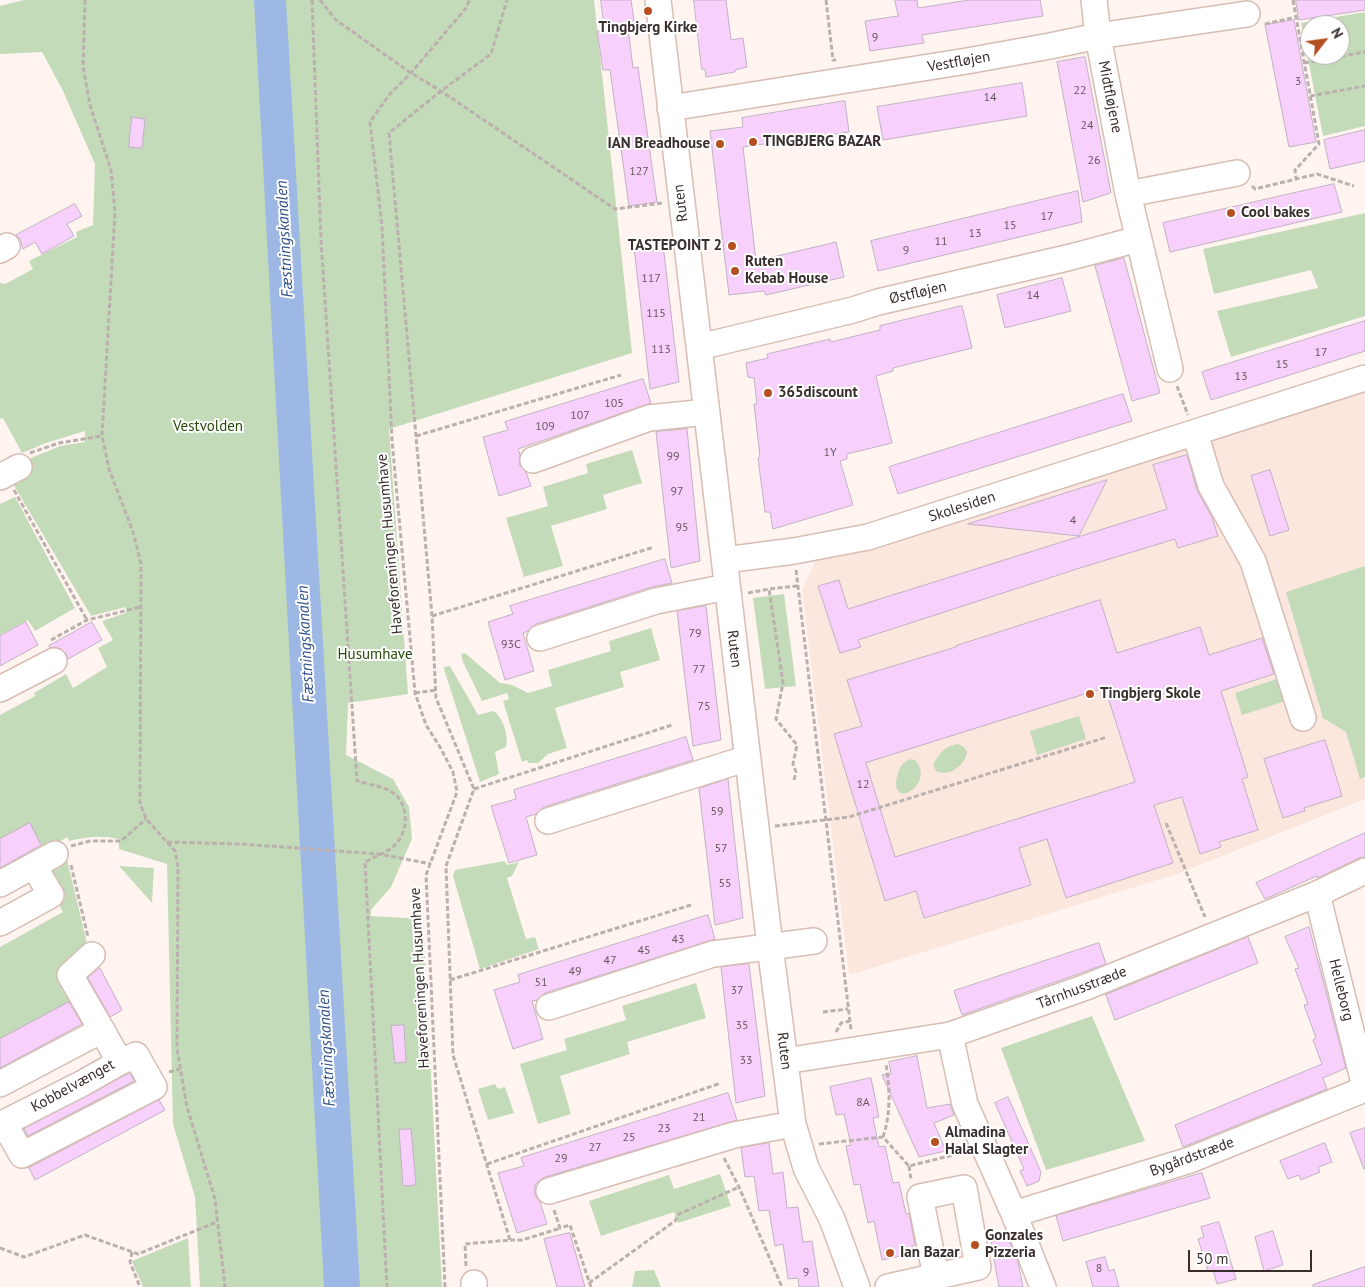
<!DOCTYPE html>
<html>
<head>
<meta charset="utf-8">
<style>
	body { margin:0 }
	#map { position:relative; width:1365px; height:1287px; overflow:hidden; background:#fff4f0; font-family:"PT Sans",sans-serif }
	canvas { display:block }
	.north { position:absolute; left:1300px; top:15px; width:50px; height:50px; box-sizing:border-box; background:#fff; border:1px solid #b0abaa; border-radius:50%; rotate:60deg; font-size:14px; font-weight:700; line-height:20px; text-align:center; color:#392e2b }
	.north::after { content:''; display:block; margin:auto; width:18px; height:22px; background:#b4501f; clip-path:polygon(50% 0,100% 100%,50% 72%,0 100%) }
	.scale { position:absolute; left:1188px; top:1250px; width:124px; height:22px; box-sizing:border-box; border:2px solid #392e2b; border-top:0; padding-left:6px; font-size:15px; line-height:18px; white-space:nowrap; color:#392e2b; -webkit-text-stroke:4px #fff; paint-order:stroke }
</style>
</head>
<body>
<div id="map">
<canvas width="1365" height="1287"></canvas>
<div class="north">N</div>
<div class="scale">50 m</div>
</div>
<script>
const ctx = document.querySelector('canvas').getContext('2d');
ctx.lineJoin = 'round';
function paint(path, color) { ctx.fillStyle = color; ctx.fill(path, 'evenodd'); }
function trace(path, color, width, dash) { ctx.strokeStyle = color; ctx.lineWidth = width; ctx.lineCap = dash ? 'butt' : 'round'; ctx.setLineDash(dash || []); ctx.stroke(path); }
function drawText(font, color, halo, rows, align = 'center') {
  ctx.font = font + ' "PT Sans",sans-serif'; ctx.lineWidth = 4; ctx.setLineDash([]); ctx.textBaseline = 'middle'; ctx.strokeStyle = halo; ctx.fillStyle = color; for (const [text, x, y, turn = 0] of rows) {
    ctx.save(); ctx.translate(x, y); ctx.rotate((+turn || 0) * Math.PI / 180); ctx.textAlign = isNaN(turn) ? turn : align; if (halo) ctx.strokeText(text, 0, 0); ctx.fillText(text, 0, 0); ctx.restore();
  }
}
const built = new Path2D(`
	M1365 393V799L1177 874 849 975 802 590 816 560Z`);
const green = new Path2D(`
	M24 0H594L632 353 389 429 408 694 348 703 346 755 393 779 409 807 412 839 391 887 371 910V916L423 919 442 1287H200L195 1197 173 1124 167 864 119 849V839C101 835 87 837 69 841L67 837 45 851 29 824 0 839V715L35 696 34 693 66 674 73 688 107 667 98 648 113 640 102 621 126 613V607L91 616 9 477 27 468 31 458 60 446 85 442V431L46 443 22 453 3 418 0 419V283L5 284 33 269 29 261 77 237 76 232 93 225 95 164 63 91 42 52 0 54V6Z
	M1365 12V126L1323 136 1301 23ZM1310 25H1340V55H1310Z
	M1365 213V316L1231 357 1217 311 1318 288 1311 270 1214 294 1203 249Z
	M632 450 642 483 603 495 607 509 551 526 563 566 524 577 506 518 548 506 543 487 588 473 586 464Z
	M15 497 75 608 35 631 28 620 0 635V504Z
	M1365 566V777L1360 779 1346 732 1323 718 1286 592Z
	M784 594 796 686 765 689 753 598Z
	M651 628 660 660 620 672 624 687 555 708 567 748 548 754 538 763H528L527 760 522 762 503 701 509 699 507 693 482 701 463 662 461 654 465 653 500 683 512 685 528 693 552 686 548 670 611 651 609 641Z
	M450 666 478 715 493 711C503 716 509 737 506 747L495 752 499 774 480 782 444 669V667Z
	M1282 677 1289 700 1242 715 1235 693Z
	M1079 716 1086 739 1037 755 1030 731Z
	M958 744 964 747 967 752C965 765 949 778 936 771L933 765C939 754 944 746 958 744Z
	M912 759 916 761C936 786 886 813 898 773 900 765 905 761 912 759Z
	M66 855 89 952 77 1002 0 1039V947L63 912 40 868Z
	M504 861 508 865 519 862 512 876 507 878 526 939 535 937 539 949 480 969 453 876 455 870Z
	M119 866 154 868 152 903Z
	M696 983 706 1018 627 1042 630 1054 560 1076 571 1114 538 1124 520 1064 567 1050 564 1039 626 1020 622 1006Z
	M1092 1016 1145 1141 1046 1170 1001 1048Z
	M495 1084 498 1089 505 1087 514 1113 488 1120 478 1089Z
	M720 1174 731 1206 678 1223 674 1212 601 1236 589 1201 669 1175 674 1189Z
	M188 1238 191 1287H143L132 1261Z
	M654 1270 661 1287H632L635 1271Z`);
const water = new Path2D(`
	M254 0H286L360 1287H324Z`);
const building = new Path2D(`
	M601 0H631L635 27 628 28 633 68 638 67 657 202 629 206 610 70H603L597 31 604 30Z
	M694 0H726L731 40 743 38 747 67 735 70V72L706 77 705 69H702Z
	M895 0H917L918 8 969 0H1040L1043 16 922 35 924 43 870 51 865 21 898 16Z
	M1296 0H1365V10L1299 20Z
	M1294 20 1316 142 1289 147 1265 25Z
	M1085 57 1111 193 1083 202 1057 62Z
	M1022 83 1027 116 883 140 877 107Z
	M845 101 849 132 743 147 756 261 836 242 844 277 766 295 764 291 729 295 710 131 743 127 742 118Z
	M132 117 145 119 142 148 129 147Z
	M1365 130V161L1330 169 1324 140Z
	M1334 184 1342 212 1170 252 1163 223Z
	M1078 191 1082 222 878 271 871 241Z
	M75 204 82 216 67 224 74 236 42 254 35 242 23 249 20 239 16 235Z
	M663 244 679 382 650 389 634 247Z
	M1124 258 1160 393 1132 401 1095 266Z
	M1062 278 1071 311 1005 328 997 295Z
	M962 306 972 348 893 368V371L876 376 892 443 847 454V459L840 461 853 505 773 529 770 512H765L758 458 760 457 754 404H757L754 378 748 377 746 363 768 358 767 354 830 339 831 342 880 330V326Z
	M1365 321V351L1211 400 1202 372Z
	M643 379 651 403 518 449 520 454 519 464 526 472 531 486 499 496 483 437 508 430 505 422Z
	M1123 394 1132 421 898 494 889 467Z
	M687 429 700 561 671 568 656 432Z
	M1187 455 1197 490 1212 517 1218 536 1178 548 1175 539 1080 568 858 640 861 647 840 653 818 586 839 580 848 609 1167 509 1153 465Z
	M1270 470 1289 530 1270 536 1251 476Z
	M1107 480 1079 536 968 524Z
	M665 559 672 583 652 587 536 624 528 631 523 633 534 671 505 680 488 622 513 614 510 606Z
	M1100 600 1117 653 1200 627 1209 655 1262 638 1274 674 1221 691 1248 777 1242 779 1258 830 1219 842 1221 847 1200 854 1182 797 1154 805 1173 863 1066 898 1047 839 1019 848 1031 885 924 918 916 891 885 901 834 734 862 726 847 680 956 647V646ZM1105 688 1135 782 895 857 866 763Z
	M706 606 721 740 693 746 677 611Z
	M26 622 38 645 0 666V636Z
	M92 622 102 640 68 659 66 654 61 649 55 647 50 648 49 646Z
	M686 737 693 760 544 807 536 814 526 817 537 855 509 863 491 806 516 799 514 790Z
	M1325 740 1342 796 1304 808 1305 811 1283 818 1264 759Z
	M728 779 743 918 715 925 699 789Z
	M30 823 41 845 0 868V839Z
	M1365 833V857L1359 858 1318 878 1317 876 1265 899 1256 883Z
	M708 915 715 939 545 993 537 1000 532 1001 543 1039 513 1049 494 990 520 982 518 975Z
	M1309 927 1346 1068 1323 1078 1327 1089 1183 1147 1175 1125 1322 1064 1313 1040 1316 1038 1304 1005 1308 1004 1295 969 1299 968 1285 937Z
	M1248 937 1258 963 1115 1020 1106 995Z
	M1099 943 1106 964 962 1015 954 991Z
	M749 964 765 1096 736 1103 721 967Z
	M100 968 122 1010 110 1017 88 978Z
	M69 1002 82 1024 0 1068V1039Z
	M404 1025 406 1062 395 1063 391 1026Z
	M917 1056 927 1108 950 1104 954 1115 934 1123 946 1151 919 1157 882 1075 891 1074 889 1062Z
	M130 1073 134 1081 28 1136 24 1129Z
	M871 1078 879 1117 873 1118 879 1147 885 1146 893 1183 899 1182 906 1214 909 1213 915 1245 912 1246 914 1253 882 1260 874 1221 868 1223 860 1184 854 1185 846 1146 851 1145 844 1114 836 1115 830 1087Z
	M728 1093 737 1120 545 1177 539 1181 535 1185V1195L540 1202 547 1224 517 1233 498 1173 524 1166 521 1158Z
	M1008 1097 1041 1172 1039 1181 1027 1186 1020 1171 1024 1169 995 1103Z
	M159 1100 165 1110 35 1180 29 1168Z
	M1365 1128V1169H1364L1350 1133Z
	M411 1129 416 1185 403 1186 399 1130Z
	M769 1143 773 1174 783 1172 787 1208 798 1207 803 1242 812 1241 819 1287H799L798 1278 788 1279 783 1244 775 1246 769 1210 759 1211 754 1176 745 1177 741 1148Z
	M1325 1143 1332 1162 1318 1167 1320 1172 1301 1180 1299 1175 1288 1179 1280 1161Z
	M1202 1173 1210 1198 1063 1241 1056 1216Z
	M1219 1222 1236 1279 1217 1284 1213 1270 1208 1271 1198 1239 1204 1237 1201 1227Z
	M1273 1231 1283 1265 1264 1271 1255 1237Z
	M570 1233 585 1287H557L544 1239Z
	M1008 1238 1018 1262 1023 1287H999L991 1242Z
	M1105 1257 1109 1271 1114 1269 1119 1287H1093L1086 1262Z
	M1365 1267V1287H1313V1285Z`);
const path = new Path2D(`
	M85 0 83 67 90 105 111 170 115 212 102 436 109 469 133 532 141 564 140 803 146 819 175 851 178 867 177 1049 187 1107 215 1199 225 1287
	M312 0 321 240 357 781C367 784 381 786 390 791 409 801 410 830 395 845 388 852 374 857 365 862L387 1287
	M320 0 336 20 411 73 441 91 615 209 663 203
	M826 0 833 60H836
	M1293 0 1319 144 1295 170 1296 179
	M1265 24 1296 17
	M1304 63 1365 52
	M1310 96 1365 86
	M1252 186 1255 189 1317 174 1354 186
	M1177 386 1188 415
	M416 436 621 375
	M30 453 59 443 102 436
	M14 490 87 620
	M796 570 851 1030
	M748 593 769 589
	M432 616 654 547
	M51 640 87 620 141 607
	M415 693 436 690
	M794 780 796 772 793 764 797 745 776 719 783 683 769 589 798 586
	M474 789 672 725
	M1166 823 1205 917
	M775 826 849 817 1107 737
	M167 842 241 844 379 854 431 864
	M71 846 90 841H121L146 819
	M71 865 88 937
	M450 980 691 905
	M823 1012 848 1009
	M836 1032 841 1023 850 1021
	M169 1072 180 1069
	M883 1137C891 1113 890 1089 886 1064
	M819 1144 883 1137 909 1166 965 1152
	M724 1158 739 1187 782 1287
	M487 1164 721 1083
	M909 1166 911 1180
	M554 1210 560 1228 570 1225 591 1287
	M510 1240H522L561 1228
	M0 1248 24 1257 85 1235 138 1254 217 1222
	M132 1252 130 1262 140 1287
	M466 1266 465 1244 510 1240 453 1055 446 866 474 789 436 698 432 616 389 133 441 91 491 54 507 0
	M589 1283 675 1221 679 1214 739 1187
	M445 1287 426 875 457 792 453 772 440 747 426 725 415 693 392 440 382 226 370 122 389 95 411 73 467 7 469 0`);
const minor = new Path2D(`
	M658 0 770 946 793 1124 806 1168 832 1219 857 1287
	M1094 0 1098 36 1128 194 1170 369
	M670 108 967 61 1050 46 1098 36 1247 14
	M1128 194 1237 173
	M0 250 7 246
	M699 347 853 310 878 302 1071 257 1138 239
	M1195 433 1211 486 1253 561 1303 718
	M533 460 649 418 707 412
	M0 477 19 467
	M725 560 794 551 868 537 1365 378
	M540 638 656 601 727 587
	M0 689 54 661
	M548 821 748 758
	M0 884 55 854
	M1317 894 1365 1087
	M0 923 51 895 34 866
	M549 1007 713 954 814 941
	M950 1035 965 1104 1014 1214 1043 1287
	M785 1061 950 1035 1086 987 1317 894 1365 871
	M0 1084 102 1030
	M4 1123 22 1155 154 1087 136 1055 120 1062
	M0 1125 83 1083 120 1062 70 975 92 955
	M549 1191 734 1135 793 1124
	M1014 1214 1190 1160 1365 1089
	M474 1283V1287
	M888 1287 978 1267 964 1188 920 1197 936 1276`);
const markers = [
	[648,11,5,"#b4501f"],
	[753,142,5,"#b4501f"],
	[720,144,5,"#b4501f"],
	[1231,213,5,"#b4501f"],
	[732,246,5,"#b4501f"],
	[735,271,5,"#b4501f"],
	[768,393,5,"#b4501f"],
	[1090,694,5,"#b4501f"],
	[935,1142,5,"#b4501f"],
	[975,1245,5,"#b4501f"],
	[890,1253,5,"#b4501f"]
];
const numberNames = [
	["9",875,38],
	["3",1298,82],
	["22",1080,91],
	["14",990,98],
	["24",1087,126],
	["26",1094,161],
	["127",639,172],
	["17",1047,217],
	["15",1010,226],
	["13",975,234],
	["11",941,242],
	["9",906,251],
	["117",651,279],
	["14",1033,296],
	["115",656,314],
	["113",661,350],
	["17",1321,353],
	["15",1282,365],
	["13",1241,377],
	["105",614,404],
	["107",580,416],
	["109",545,427],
	["1Y",830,453],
	["99",673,457],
	["97",677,492],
	["4",1073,521],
	["95",682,528],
	["79",695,634],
	["93C",511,645],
	["77",699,670],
	["75",704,707],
	["12",863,785],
	["59",717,812],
	["57",721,849],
	["55",725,884],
	["43",678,940],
	["45",644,951],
	["47",610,961],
	["49",575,972],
	["51",541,983],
	["37",737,991],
	["35",742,1026],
	["33",746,1061],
	["8A",863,1103],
	["21",699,1118],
	["23",664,1129],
	["25",629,1138],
	["27",595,1148],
	["29",561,1159],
	["8",1099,1269],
	["9",806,1273]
];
const poiNames = [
	["Tingbjerg Kirke",648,28,"center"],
	["TINGBJERG BAZAR",763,142],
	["IAN Breadhouse",710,144,"right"],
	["Cool bakes",1241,213],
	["TASTEPOINT 2",722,246,"right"],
	["Ruten",745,262],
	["Kebab House",745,279],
	["365discount",778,393],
	["Tingbjerg Skole",1100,694],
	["Almadina",945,1133],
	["Halal Slagter",945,1150],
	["Gonzales",985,1236],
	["Pizzeria",985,1253],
	["Ian Bazar",900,1253]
];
const streetNames = [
	["Vestfløjen",959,62,-10],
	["Midtfløjene",1110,97,79],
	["Ruten",681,203,-97],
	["Østfløjen",918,293,-13],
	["Skolesiden",962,507,-18],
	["Haveforeningen Husumhave",390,544,-95],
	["Ruten",734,649,83],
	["Haveforeningen Husumhave",420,978,-93],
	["Tårnhusstræde",1082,988,-21],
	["Helleborg",1341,990,76],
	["Ruten",784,1051,83],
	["Kobbelvænget",73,1086,-29],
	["Bygårdstræde",1192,1157,-20]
];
const parkNames = [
	["Vestvolden",208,427],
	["Husumhave",375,655]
];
const waterNames = [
	["Fæstningskanalen",285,239,-93],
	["Fæstningskanalen",306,644,-93],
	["Fæstningskanalen",327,1048,-93]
];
paint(built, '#fce7df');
paint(green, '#c4dbb9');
paint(water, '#9db8e4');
paint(building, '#f7d1fc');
trace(building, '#c2b1c4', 1);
trace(minor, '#d7bdb4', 28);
trace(path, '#bbb0ad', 3, [5, 2.5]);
trace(minor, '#fff', 25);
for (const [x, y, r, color] of markers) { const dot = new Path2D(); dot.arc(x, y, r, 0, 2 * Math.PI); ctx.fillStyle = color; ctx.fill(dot); trace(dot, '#fff', 2); }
drawText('12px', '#68575f', null, numberNames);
drawText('bold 15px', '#392e2b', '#fff', poiNames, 'left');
drawText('15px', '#392e2b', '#fff', streetNames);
drawText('15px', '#254a08', '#fff', parkNames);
drawText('italic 16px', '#305189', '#fff', waterNames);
</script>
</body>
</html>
